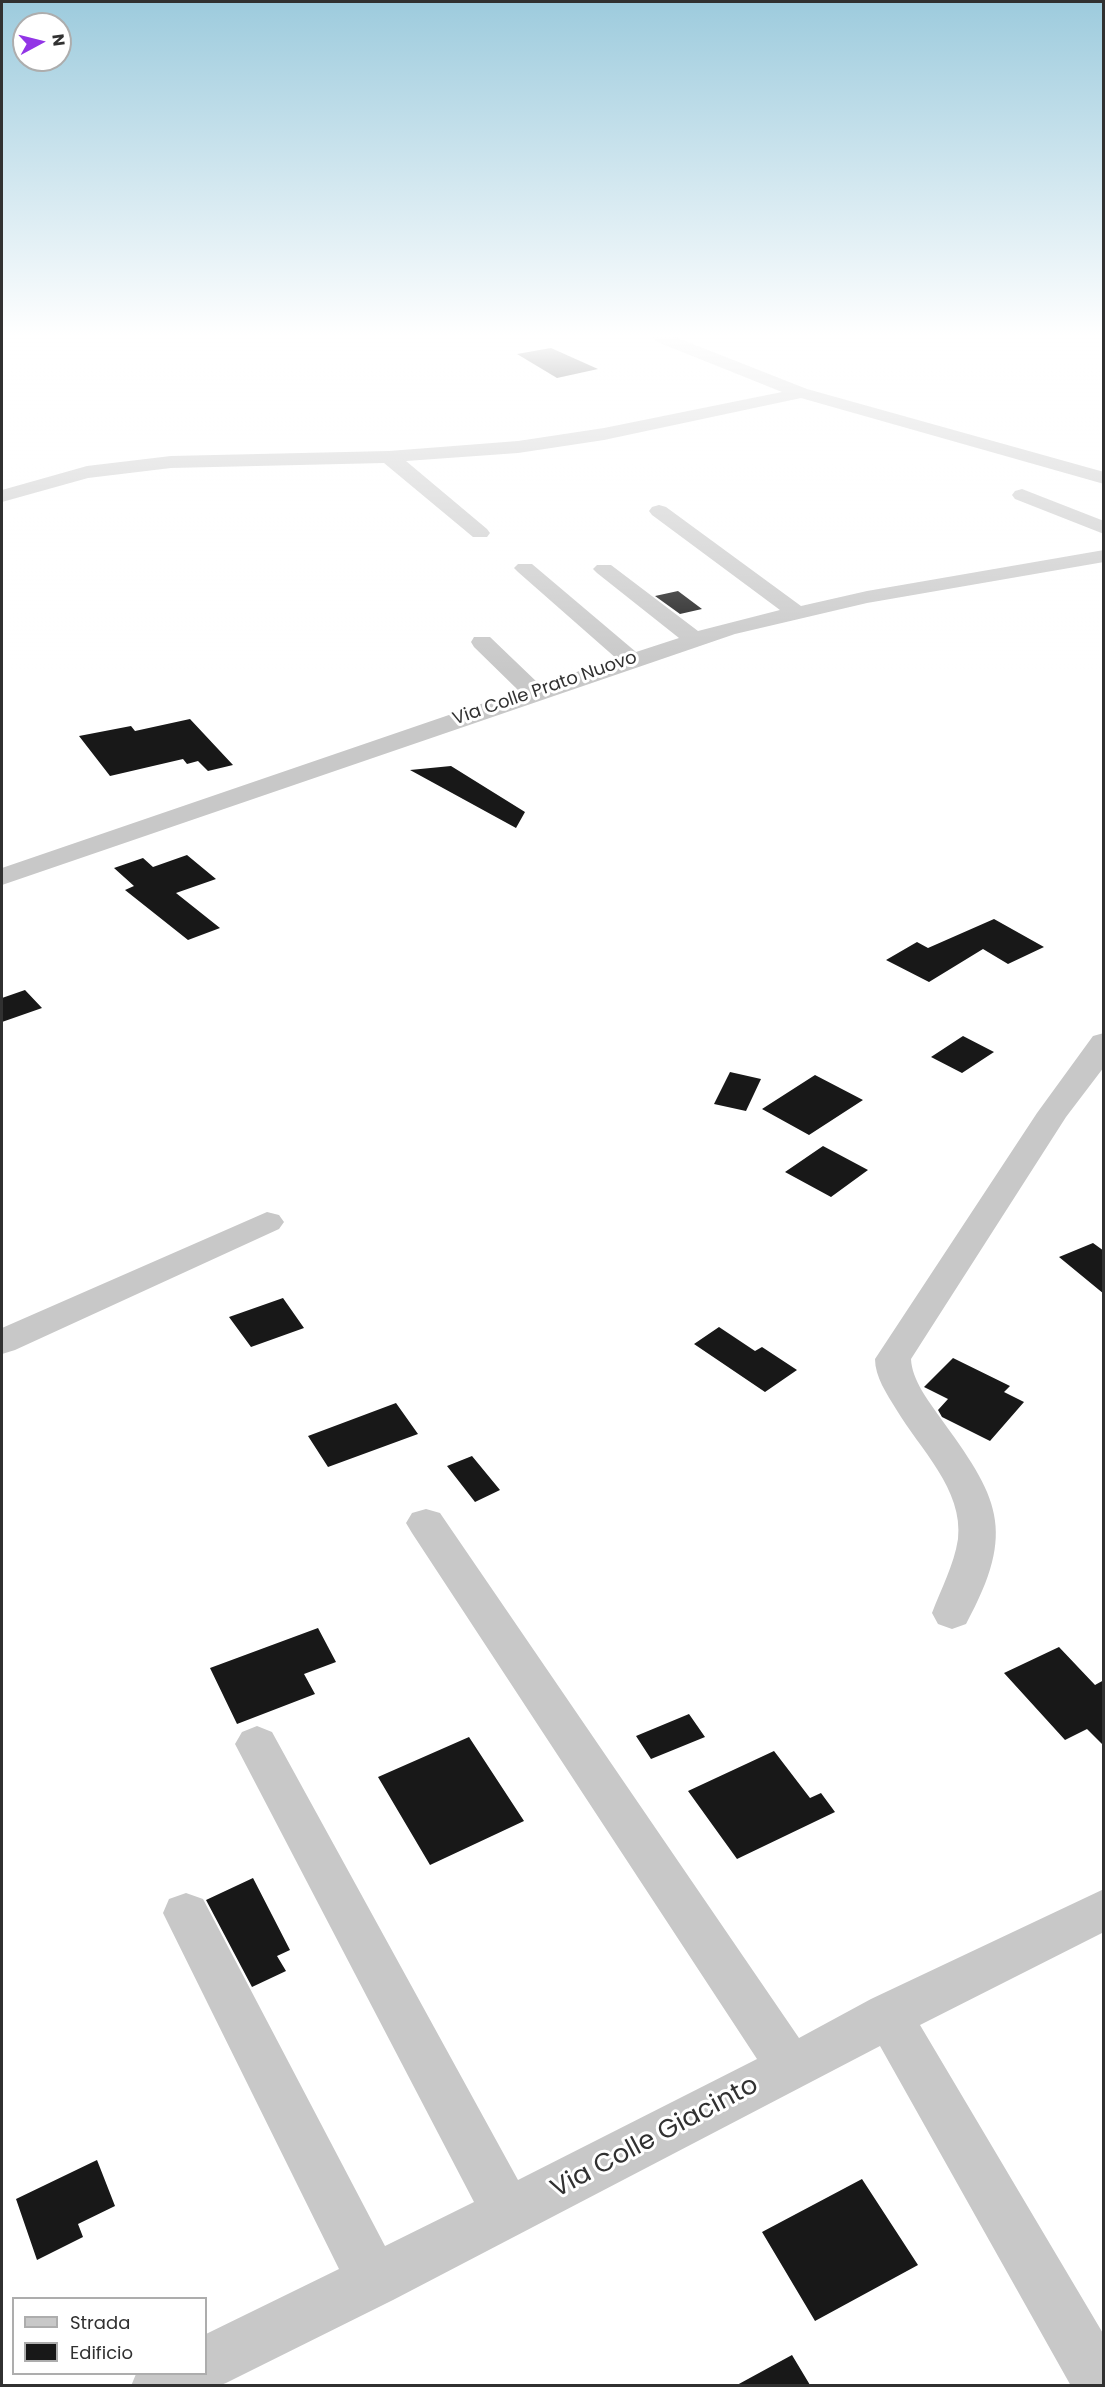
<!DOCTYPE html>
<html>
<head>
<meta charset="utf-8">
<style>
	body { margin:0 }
	#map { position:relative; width:1105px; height:2387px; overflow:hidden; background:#fff; font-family:Poppins,sans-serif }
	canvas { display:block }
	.frame { position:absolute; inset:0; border:3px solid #313131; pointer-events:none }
	.legend { position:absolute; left:12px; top:2297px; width:195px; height:78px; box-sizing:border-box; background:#fff; border:2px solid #adadad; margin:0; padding:8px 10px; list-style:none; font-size:18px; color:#313131 }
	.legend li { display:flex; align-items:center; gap:12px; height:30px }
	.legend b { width:30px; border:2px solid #adadad }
	.north { position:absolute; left:12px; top:12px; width:60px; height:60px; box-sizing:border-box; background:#fff; border:2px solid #adadad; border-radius:50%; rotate:83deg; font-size:16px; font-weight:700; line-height:24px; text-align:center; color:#313131 }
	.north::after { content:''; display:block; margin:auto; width:21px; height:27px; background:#9235e6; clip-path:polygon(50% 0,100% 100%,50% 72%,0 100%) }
</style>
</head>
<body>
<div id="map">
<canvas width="1105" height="2387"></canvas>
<div class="frame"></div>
<ul class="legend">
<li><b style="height:8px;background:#c8c8c8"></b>Strada</li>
<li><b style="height:16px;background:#181818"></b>Edificio</li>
</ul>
<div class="north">N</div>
</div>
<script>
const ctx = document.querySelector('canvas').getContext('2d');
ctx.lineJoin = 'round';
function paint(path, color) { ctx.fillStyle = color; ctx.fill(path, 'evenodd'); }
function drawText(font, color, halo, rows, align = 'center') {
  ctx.font = font + ' Poppins,sans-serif'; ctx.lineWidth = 6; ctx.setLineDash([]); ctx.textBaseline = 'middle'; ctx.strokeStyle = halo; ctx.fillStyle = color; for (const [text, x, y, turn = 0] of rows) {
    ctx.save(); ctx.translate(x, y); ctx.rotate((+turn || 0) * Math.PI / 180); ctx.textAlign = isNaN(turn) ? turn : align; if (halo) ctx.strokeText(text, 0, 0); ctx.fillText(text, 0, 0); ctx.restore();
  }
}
const building = new Path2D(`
	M551 348 598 369 557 378 517 354Z
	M678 591 702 609 680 614 655 596Z
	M190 719 233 765 208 771 198 761 187 764 183 759 110 776 79 736 131 726 135 731Z
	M451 766 525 812 516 828 410 770Z
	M187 855 216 879 176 893 220 928 188 940 125 890 134 886 114 868 143 858 153 867Z
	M994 919 1044 947 1008 964 983 949 929 982 886 960 917 942 928 948Z
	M25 990 42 1008 2 1022V998Z
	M963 1036 994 1052 962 1073 931 1057Z
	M730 1072 761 1079 746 1111 714 1104Z
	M815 1075 863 1100 809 1135 762 1109Z
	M823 1146 868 1170 831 1197 785 1172Z
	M1093 1243 1104 1251V1294L1059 1257Z
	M283 1298 304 1328 251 1347 229 1317Z
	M719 1327 755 1351 762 1347 797 1370 765 1392 694 1344Z
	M953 1358 1010 1386 1004 1392 1024 1402 990 1441 942 1417 938 1410 948 1399 924 1387Z
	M396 1403 418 1434 328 1467 308 1436Z
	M472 1456 500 1490 475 1502 447 1466Z
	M318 1628 336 1662 304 1674 315 1694 237 1724 210 1668Z
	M1059 1647 1095 1685 1104 1680V1746L1087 1729 1065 1740 1004 1673Z
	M689 1714 705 1737 651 1759 636 1736Z
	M469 1737 524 1821 430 1865 378 1777Z
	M774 1751 810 1798 821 1793 835 1812 737 1859 688 1791Z
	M253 1878 290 1950 277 1956 286 1971 252 1987 206 1900Z
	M97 2160 115 2206 78 2224 83 2237 37 2260 16 2199Z
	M862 2179 918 2265 815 2321 762 2232Z
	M792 2355 810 2385H737Z`);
const minor = new Path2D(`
	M653 337H675L807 389 1104 472V484L801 398 604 440 518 453 406 461 487 529 490 533 487 537H473L384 463 171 468 88 478 2 502V490L87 466 171 456 389 451 518 441 604 428 782 392 655 341Z
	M1022 489 1104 521V534L1015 499 1012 495 1015 491Z
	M659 505 666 507 801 606 867 591 1104 550V562L867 603 735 634 2 885V868L519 691 474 647 471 642 474 637H490L539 684 617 659 518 572 514 568 518 564H532L636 652 679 638 597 573 593 569 597 565H611L698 631 780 610 652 515 649 511 652 507Z
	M1104 1033V1067L1066 1117 911 1359C912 1380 928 1400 939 1416 998 1497 1018 1529 966 1624L952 1629 938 1624 932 1613C941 1589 954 1565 958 1539 964 1490 919 1448 896 1409 887 1394 875 1377 875 1359L1037 1113 1093 1036Z
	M267 1212 279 1215 284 1222 279 1229 15 1350 2 1354V1328Z
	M426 1509 440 1513 799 2038 871 1999 1104 1889V1932L920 2025 1104 2335V2386H1071L880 2046 393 2300 226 2383 218 2386H131L136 2374H206V2334L339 2269 163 1913 169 1899 186 1893 203 1899 385 2246 474 2202 235 1744 242 1732 257 1726 272 1732 518 2180 757 2059 412 1533 406 1523 412 1513Z`);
const farStreetnames = [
	["Via Colle Prato Nuovo",545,689,-19]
];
const nearStreetnames = [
	["Via Colle Giacinto",655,2138,-28]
];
paint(building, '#181818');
paint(minor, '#c8c8c8');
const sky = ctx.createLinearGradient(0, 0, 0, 671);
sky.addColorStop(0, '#9dcbdd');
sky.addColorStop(0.5, '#fff');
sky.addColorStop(1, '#ffffff00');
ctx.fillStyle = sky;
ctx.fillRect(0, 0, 1105, 671);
drawText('18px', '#313131', '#fff', farStreetnames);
drawText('26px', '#313131', '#fff', nearStreetnames);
</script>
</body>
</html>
